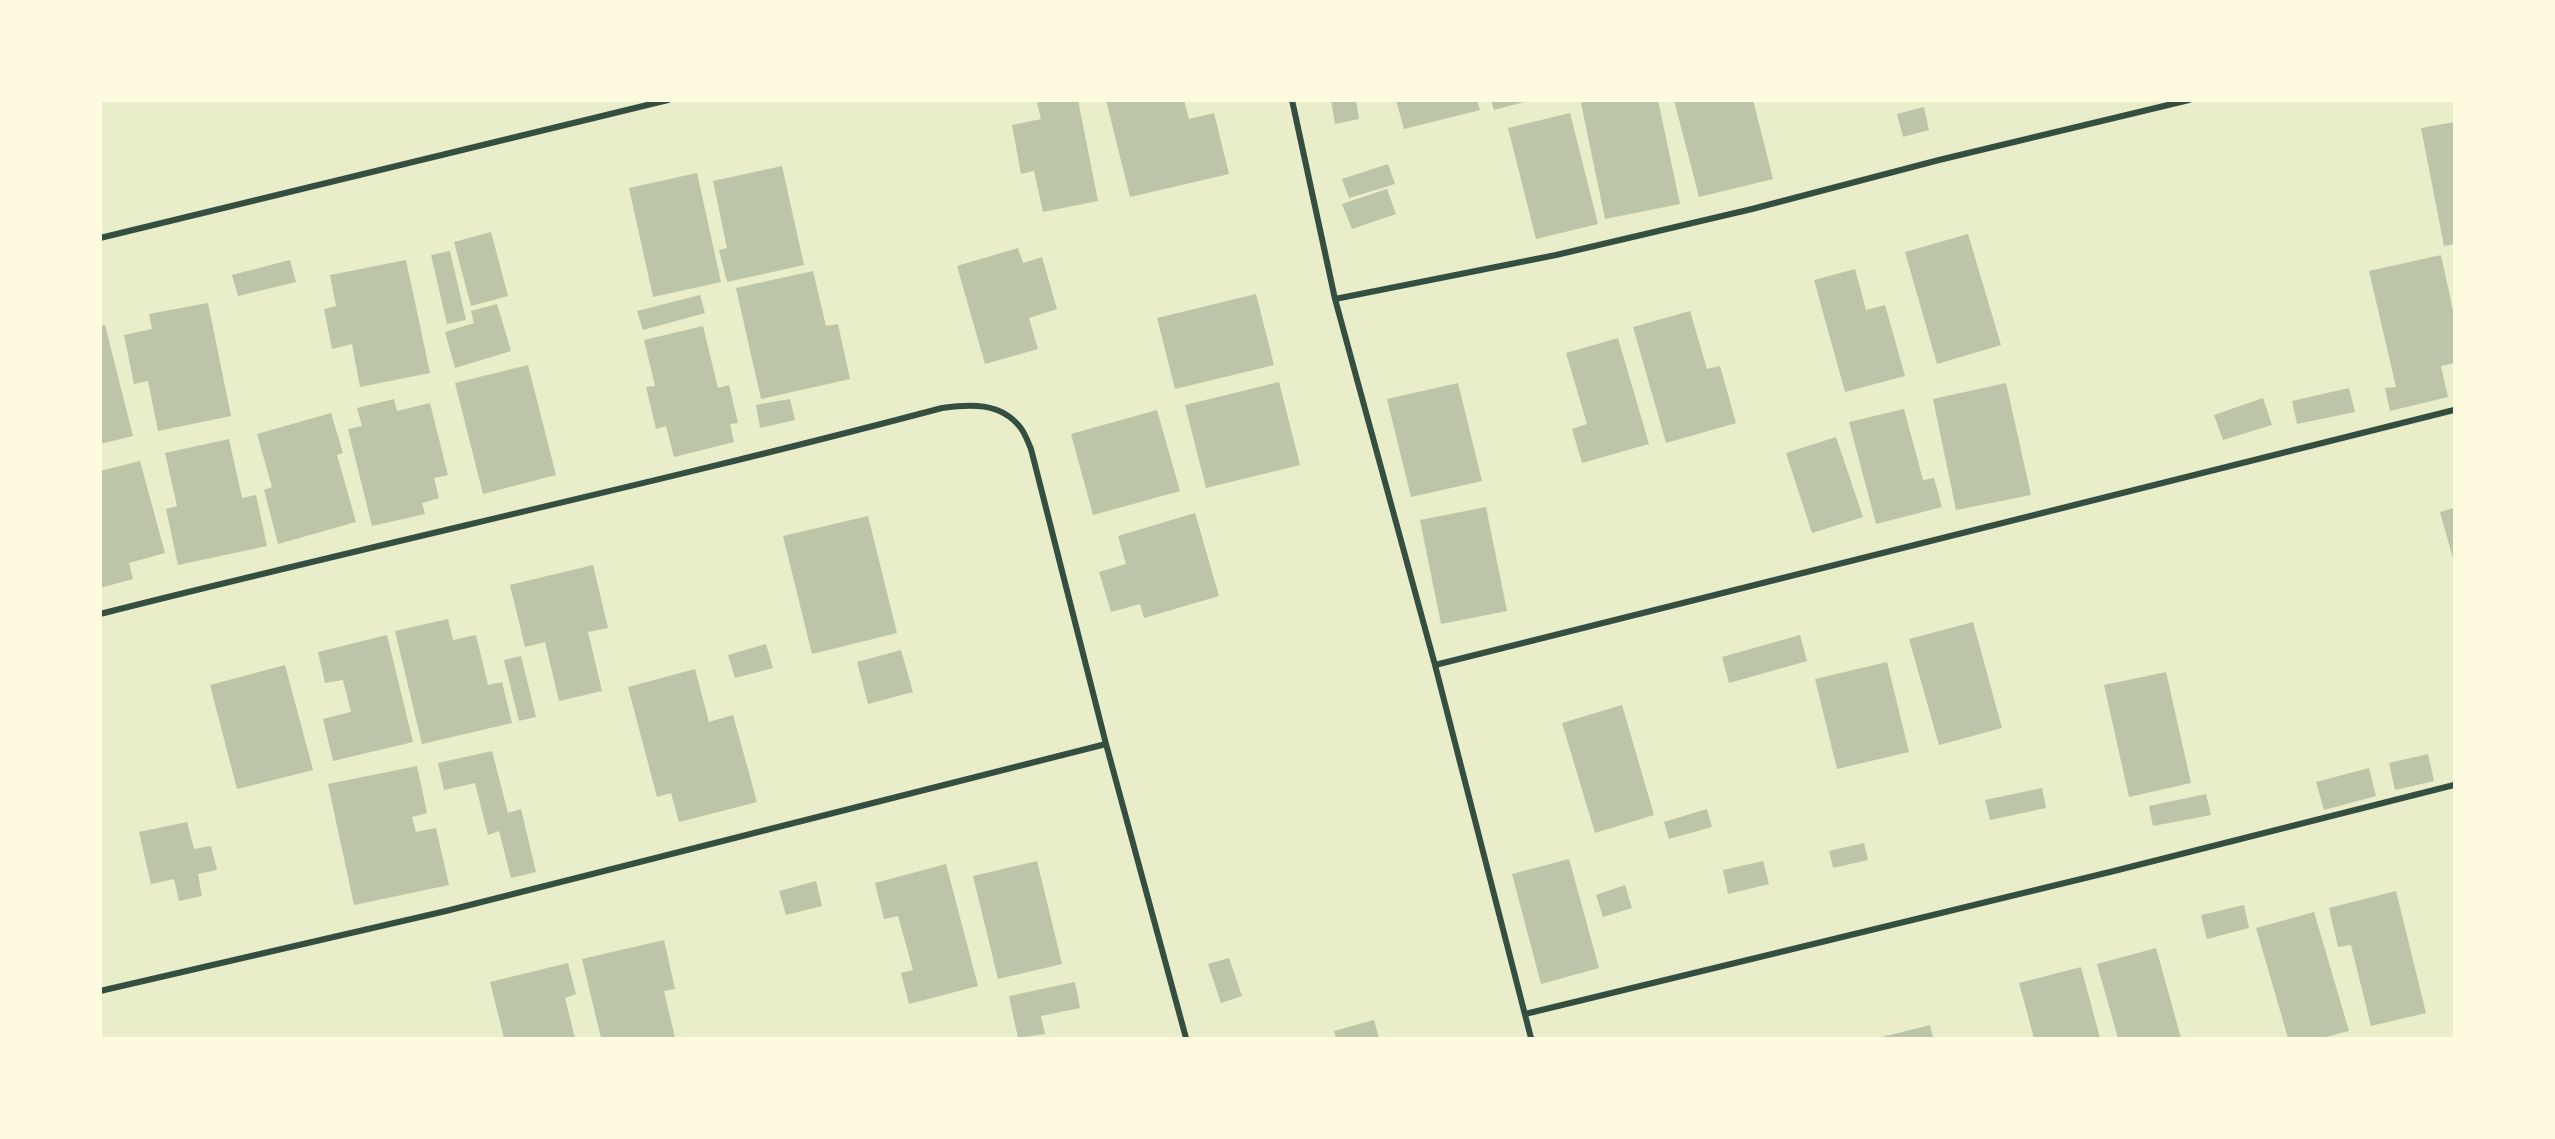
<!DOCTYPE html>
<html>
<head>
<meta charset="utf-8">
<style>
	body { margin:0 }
	#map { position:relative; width:2555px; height:1139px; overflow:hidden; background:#e9edc9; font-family:Arial,sans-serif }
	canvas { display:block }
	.frame { position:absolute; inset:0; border:102px solid #fefae0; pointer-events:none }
</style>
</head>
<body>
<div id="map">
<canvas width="2555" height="1139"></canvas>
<div class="frame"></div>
</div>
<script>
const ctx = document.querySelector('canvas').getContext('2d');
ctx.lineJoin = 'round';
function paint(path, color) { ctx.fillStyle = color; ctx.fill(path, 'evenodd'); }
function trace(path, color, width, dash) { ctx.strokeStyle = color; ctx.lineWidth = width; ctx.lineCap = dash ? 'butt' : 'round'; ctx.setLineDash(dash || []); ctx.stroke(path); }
const building = new Path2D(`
	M1050 100H1078L1098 201 1043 212 1034 171 1021 174 1012 125 1041 119 1037 103Z
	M1106 100H1184L1189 119 1214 113 1229 174 1130 197Z
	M1331 100H1356L1359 119 1335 124Z
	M1396 100H1477L1480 110 1404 129Z
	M1491 100H1528V101L1494 110Z
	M1595 100H1658L1680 204 1605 219 1581 103Z
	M1674 100H1753L1773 179 1699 197Z
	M1924 107 1929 130 1903 137 1897 114Z
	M1570 113 1598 224 1536 239 1508 128Z
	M2454 122V244L2444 246 2421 128Z
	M1388 164 1395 184 1349 198 1342 179Z
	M782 166 804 265 727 282 719 250 727 248 713 181Z
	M697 173 721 282 653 297 629 188Z
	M1387 189 1396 214 1352 229 1342 204Z
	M491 232 508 296 471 306 454 242Z
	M1968 234 2001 345 1937 364 1905 252Z
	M1018 248 1023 263 1042 257 1057 309 1029 318 1038 349 985 364 957 266Z
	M450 251 466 320 447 324 431 255Z
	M2441 255 2454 315V363L2441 366 2448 397 2390 411 2385 388 2396 387 2369 271Z
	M290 260 296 282 238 296 232 275Z
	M406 260 430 373 360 387 352 344 332 349 324 309 336 306 330 275Z
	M1855 269 1866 310 1885 305 1905 376 1845 392 1814 280Z
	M813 271 826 326 838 324 850 379 761 399 736 288Z
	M1256 294 1274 365 1175 389 1157 318Z
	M700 295 705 313 643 330 637 311Z
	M208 303 231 416 158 431 148 381 134 384 124 335 152 329 149 314Z
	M497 304 511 351 455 368 445 332 474 323 471 311Z
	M1690 311 1707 369 1720 366 1736 423 1666 443 1633 327Z
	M105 325 133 436 100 444V326Z
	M703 326 718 388 729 385 738 423 730 424 734 442 674 457 666 426 656 429 646 387 655 386 644 340Z
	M1618 338 1649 444 1582 463 1572 429 1587 424 1566 353Z
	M528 365 556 475 483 494 455 383Z
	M1279 382 1300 465 1206 488 1185 405Z
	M1458 383 1482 481 1411 497 1387 399Z
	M2006 383 2031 495 1956 510 1933 399Z
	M2349 388 2355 412 2297 424 2292 401Z
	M2263 398 2272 425 2223 440 2214 415Z
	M394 399 397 411 430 403 448 475 434 478 439 498 422 503 425 514 372 526 348 429 362 426 357 408Z
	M790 399 795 420 760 428 756 405Z
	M1904 409 1923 480 1934 478 1942 507 1876 524 1849 422Z
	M1157 410 1180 491 1093 515 1071 434Z
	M331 413 343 453 337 455 356 522 278 544 264 490 272 487 257 434Z
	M1836 437 1863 517 1812 533 1786 453Z
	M229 439 242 498 256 495 267 546 178 565 166 509 177 506 165 453Z
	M140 461 165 553 129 563 133 579 100 588V471Z
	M1486 507 1507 611 1441 624 1420 520Z
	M2454 508V562L2440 512Z
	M1195 513 1219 596 1144 618 1140 604 1111 612 1099 572 1126 564 1118 536Z
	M868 516 897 633 812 654 783 536Z
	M593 565 608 628 588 632 602 691 559 701 545 642 525 647 510 585Z
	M448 619 453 640 476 635 488 685 502 682 512 723 422 744 395 631Z
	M1973 622 2002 728 1939 745 1909 639Z
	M387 635 413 742 333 761 323 719 351 712 343 680 325 683 318 652Z
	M1800 635 1807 661 1729 683 1722 657Z
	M766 644 773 668 735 678 728 655Z
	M901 650 913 692 868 704 857 662Z
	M521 656 536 717 519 721 504 660Z
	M1887 662 1909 752 1837 769 1815 679Z
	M285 665 313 770 237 789 210 685Z
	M695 669 709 722 733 715 757 802 679 822 671 793 657 797 628 687Z
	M2166 672 2191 783 2129 797 2104 685Z
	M1622 705 1654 815 1595 833 1562 723Z
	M492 751 508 813 521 809 536 872 511 878 499 831 488 835 475 783 444 790 438 763Z
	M2428 754 2434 781 2395 790 2389 763Z
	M417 766 427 813 412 817 416 832 436 828 449 885 354 905 328 784Z
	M2369 768 2376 796 2324 810 2316 782Z
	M2042 788 2046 808 1990 820 1985 800Z
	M2206 794 2211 815 2153 826 2149 806Z
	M1707 809 1712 827 1669 839 1664 822Z
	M187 822 194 849 211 846 217 870 198 874 202 896 179 901 174 879 151 884 139 832Z
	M1864 843 1868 860 1833 868 1829 851Z
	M1569 859 1599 968 1541 984 1512 874Z
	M1037 861 1062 964 998 979 973 876Z
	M1763 861 1769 884 1728 894 1723 870Z
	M946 864 978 986 909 1004 901 973 913 970 898 916 884 919 875 883Z
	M816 881 822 906 786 915 779 891Z
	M1625 885 1632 908 1603 917 1596 895Z
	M2396 891 2426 1013 2371 1026 2351 945 2338 947 2329 908Z
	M2244 905 2249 928 2207 939 2201 915Z
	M2314 912 2349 1031 2322 1038H2288L2256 928Z
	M664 940 675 989 664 991 675 1038H601L582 959Z
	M2156 948 2181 1038H2118L2097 964Z
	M1229 958 1242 996 1221 1003 1208 964Z
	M568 963 576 994 565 998 575 1038H504L490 982Z
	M2081 967 2100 1038H2034L2019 983Z
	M1075 982 1080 1008 1041 1016 1045 1034 1018 1038 1009 996Z
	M1374 1020 1379 1038H1336L1334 1031Z
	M1930 1025 1933 1038H1878Z`);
const minor = new Path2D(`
	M1292 100 1335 299 1435 665 1531 1038
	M100 238 668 100
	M1335 299 1556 255 1752 209 1939 160 2189 100
	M100 614C380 543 663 482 942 408 970 404 1000 402 1020 427 1025 433 1028 442 1031 449L1106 744
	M1435 665 2454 410
	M100 991 446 911 1106 744 1186 1038
	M1525 1014 2114 871 2454 785`);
paint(building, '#bcc5a7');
trace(minor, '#344e41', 6);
</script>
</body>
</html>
